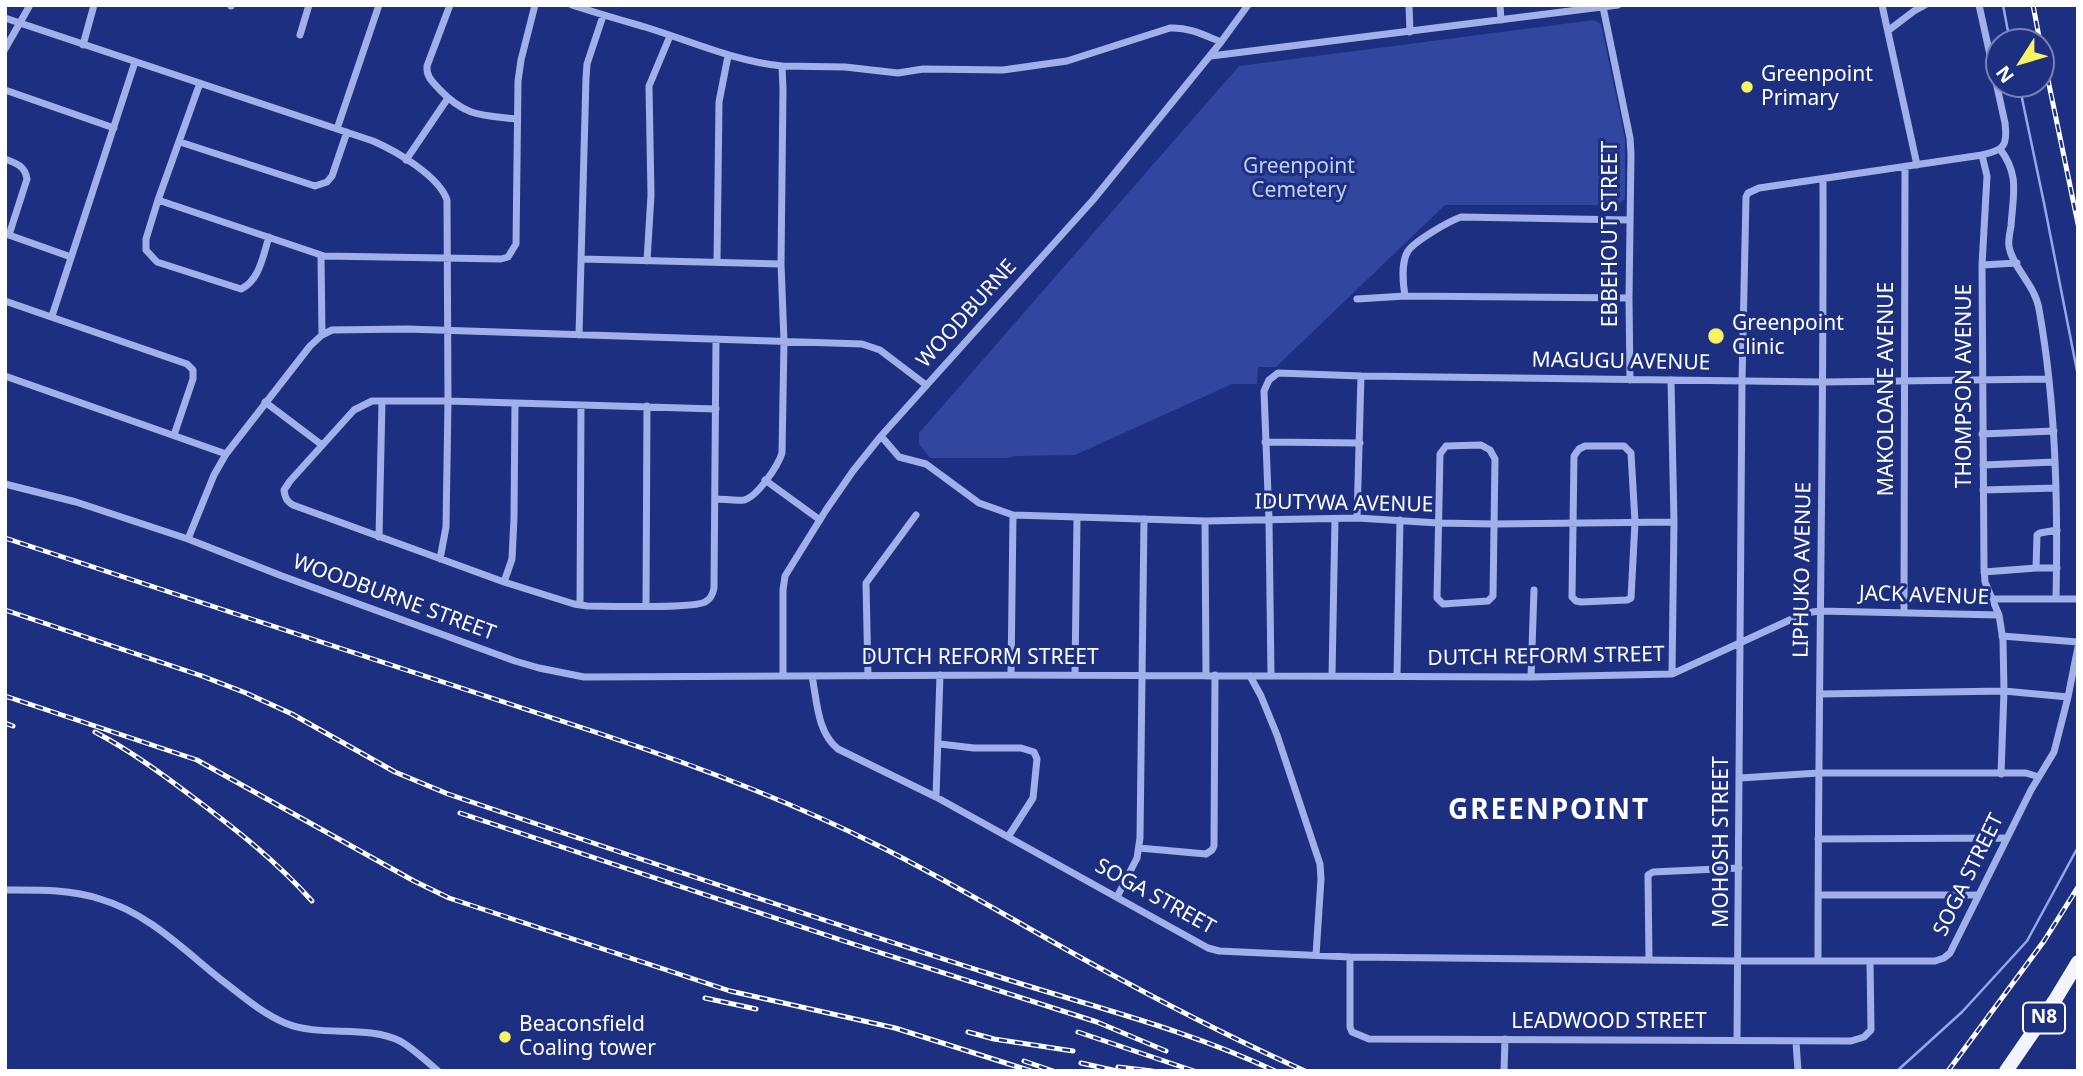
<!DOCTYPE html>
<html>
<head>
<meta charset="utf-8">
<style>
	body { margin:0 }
	#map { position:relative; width:2083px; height:1076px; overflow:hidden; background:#1d2f81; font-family:"Noto Sans",sans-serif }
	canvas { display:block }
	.frame { position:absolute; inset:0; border:7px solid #fff; pointer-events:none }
	.north { position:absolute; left:1985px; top:28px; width:70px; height:70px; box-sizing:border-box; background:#1d2f81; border:2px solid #7782b3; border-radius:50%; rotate:233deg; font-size:19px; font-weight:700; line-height:28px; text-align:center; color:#fff }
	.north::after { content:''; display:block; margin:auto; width:24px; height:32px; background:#f9f360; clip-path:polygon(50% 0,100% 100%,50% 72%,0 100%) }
</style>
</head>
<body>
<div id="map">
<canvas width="2083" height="1076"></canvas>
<div class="frame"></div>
<div class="north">N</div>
</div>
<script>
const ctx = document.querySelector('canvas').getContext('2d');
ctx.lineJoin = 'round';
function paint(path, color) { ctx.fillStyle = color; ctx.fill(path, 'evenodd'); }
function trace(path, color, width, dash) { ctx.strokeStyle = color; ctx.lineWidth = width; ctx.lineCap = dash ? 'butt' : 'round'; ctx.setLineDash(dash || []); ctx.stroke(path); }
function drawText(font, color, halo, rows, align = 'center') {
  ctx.font = font + ' "Noto Sans",sans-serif'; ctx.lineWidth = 6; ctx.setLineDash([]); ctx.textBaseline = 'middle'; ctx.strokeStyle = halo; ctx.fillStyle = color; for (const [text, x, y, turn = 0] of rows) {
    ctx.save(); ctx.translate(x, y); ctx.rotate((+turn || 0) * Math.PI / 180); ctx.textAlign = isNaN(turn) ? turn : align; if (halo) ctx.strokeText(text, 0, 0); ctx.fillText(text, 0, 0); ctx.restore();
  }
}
const green = new Path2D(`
	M1594 20 1601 24 1625 139V199L1618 205H1445L1276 367H1258L1257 384H1232L1075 455 1015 456 1008 458H930L919 444V433L1239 66Z`);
const stream = new Path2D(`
	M2003 5 2010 42
	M2019 84 2044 203 2078 376
	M1897 1071 1962 1012 2027 941 2078 847`);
const minor = new Path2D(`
	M450 5 427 66C426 77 433 82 440 90 466 117 482 115 517 119
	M572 5C596 13 621 20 645 27 691 41 734 61 782 66L783 89 781 264 784 341 782 453C778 466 757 497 744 500 735 501 724 499 716 499
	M1409 5 1410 32
	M1500 5 1501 20
	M1882 5 1917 165
	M231 6V5
	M1603 7 1630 138 1631 154 1629 298 1630 380
	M5 18 373 141C396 151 439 176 447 200L448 401 446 527 440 559
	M1889 30 1914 11 1925 5
	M300 35 309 5
	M83 45 94 5
	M5 49 30 5
	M1211 56 1618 5
	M782 66 845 67 898 73 923 69 1003 70 1067 61 1170 28C1189 27 1204 35 1221 42
	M200 83 158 200 146 239V250L157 262 241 289C260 280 263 255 269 237
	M5 90 114 128
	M337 129 379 5
	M180 142 315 186 327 182 332 176 347 132
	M2000 149C2020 175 2013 195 2011 226 2010 232 2008 240 2009 247 2013 268 2035 285 2039 309 2056 404 2058 502 2056 598
	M1982 155 1987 176 1982 265 1984 568 1985 582 1999 615
	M5 159C16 163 25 166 27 179L9 235
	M406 160 448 98
	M158 200 324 256 501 259 508 257 516 244 518 81 521 60 535 5
	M6 234 71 257
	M321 256 322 335
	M582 259 781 264
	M647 261 651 195 649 86 670 36
	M717 262 719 102 728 56
	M1982 265 2017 263
	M1405 296C1403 284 1401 262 1408 251 1415 241 1449 221 1461 217L1630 220
	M1357 299 1405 296 1629 298
	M5 301 187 364 193 370V379L174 435
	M52 316 135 62
	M579 335 586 78 587 64 603 16
	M5 376 226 454
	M1671 380 1674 522 1672 674
	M265 402 322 445
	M716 409 448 401H372L354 410 290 481 284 490C285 497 286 501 293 505L504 582 574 604 587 606C607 606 692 609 705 602 711 599 713 594 714 588L716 339
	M1982 434 2054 431
	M881 436 899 457 926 464 979 503 1013 515 1205 521 1357 518 1438 523 1494 524 1674 522
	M1265 442 1360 443
	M1481 445 1490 450 1495 459 1493 596 1488 601 1443 604 1437 598 1440 454 1446 446Z
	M1585 446H1624L1631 453 1635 522 1631 598 1627 600 1581 602 1576 601 1572 597 1574 456 1579 449Z
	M1983 465 2055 462
	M765 480 820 520
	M5 484 76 502 188 539 282 576 515 661 539 668 584 677 1011 675 1531 677 1672 674 1805 613 1820 611 1999 615 2003 640 2004 691 2001 774
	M1983 490 2056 488
	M1357 518 1361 376
	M1205 521 1206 676
	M379 537 382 401
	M188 539 214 475 226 454 310 346 322 335 332 330 407 329 862 344 880 350 926 385
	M2036 568 2037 535 2040 533 2057 530
	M1984 572 2036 568H2057
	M504 582 512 559 514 518 515 403
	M1992 599H2078
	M580 605 581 405
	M646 605 647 406
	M1904 612 1905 167
	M2002 636 2078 642
	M1011 675 1013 515
	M1075 675 1077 517
	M1332 675 1335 519
	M783 676V590L785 576 826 510 853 471 881 436 1093 200 1221 42 1248 5
	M812 676C817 701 817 732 838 749L936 797 1208 948 1219 951 1350 957 1738 961H1935L1944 958 1950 953 2031 790 2054 752 2068 697 2078 647
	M868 676 866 583 916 515
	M1250 676 1261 696 1277 735 1320 864 1321 879 1316 955
	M1271 676 1269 520 1264 391 1269 380 1278 373 1361 376 1823 382 2048 379
	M1397 676 1400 520
	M1531 677 1534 590
	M1820 694 2004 691 2068 697
	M940 744 974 748H1021L1034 752 1037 759 1033 798 1008 837
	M1740 778 1819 773H2026L2039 777
	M936 797 940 675
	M1818 839 2005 838
	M1139 848 1206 854 1212 850 1214 846 1215 675
	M5 890C36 890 70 889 100 899 146 912 183 949 219 978 240 994 261 1013 285 1023 321 1038 365 1024 400 1041 414 1049 426 1061 438 1071
	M1818 895H1977
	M1117 897 1137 858 1140 838 1144 519
	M1350 957V1027L1352 1032 1369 1039 1851 1041 1864 1037 1871 1030 1870 961
	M1649 960 1648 875 1653 872 1739 868
	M1818 961C1818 700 1824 440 1823 179
	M1737 1040 1742 381 1746 197 1748 193 1759 188 1982 155C2004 150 2008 146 2005 123L1979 5
	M1796 1042 1798 1071
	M1504 1071 1505 1039`);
const trunk = new Path2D(`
	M2006 1071 2055 1000 2078 962`);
const rail = new Path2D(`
	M2033 5 2040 42
	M2041 46 2078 224
	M5 538 598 733C694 765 788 800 879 846 961 887 1039 936 1120 979 1181 1012 1242 1043 1305 1071
	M5 610 202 676 246 693 292 714 395 772 448 794C628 855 809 916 990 974 1085 1005 1184 1028 1275 1071
	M5 696 197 760 414 881 449 898 730 991 895 1028 1031 1071
	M5 723 13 726
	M95 732C131 751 162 774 194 798 238 831 276 861 312 901
	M460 813 850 943 1097 1022 1166 1051
	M705 998 756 1009
	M968 1032 994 1039 1073 1051
	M1078 1032 1194 1071
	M1024 1061 1053 1071
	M1081 1063 1117 1071
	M1118 1067 1152 1071
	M1948 1071 2044 941 2078 887`);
const markers = [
	[1747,87,7,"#f9f360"],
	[1716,336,9,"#f9f360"],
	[505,1037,7,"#f9f360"]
];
const shields = [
	[2044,1018,42]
];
const shieldNames = [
	["N8",2044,1018]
];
const poiNames = [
	["Greenpoint",1761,75],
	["Primary",1761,99],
	["Greenpoint",1732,324],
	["Clinic",1732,348],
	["Beaconsfield",519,1025],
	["Coaling tower",519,1049]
];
const parkNames = [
	["Greenpoint",1299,167],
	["Cemetery",1299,191]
];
const streetNames = [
	["EBBEHOUT STREET",1611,234,-90],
	["WOODBURNE",967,314,-48],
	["MAGUGU AVENUE",1621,362,1],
	["THOMPSON AVENUE",1965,386,-90],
	["MAKOLOANE AVENUE",1887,389,-90],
	["IDUTYWA AVENUE",1344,504,1],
	["LIPHUKO AVENUE",1803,570,-89],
	["JACK AVENUE",1924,596,2],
	["WOODBURNE STREET",394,598,20],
	["DUTCH REFORM STREET",1546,657,-1],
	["DUTCH REFORM STREET",980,658],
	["MOHOSH STREET",1722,842,-90],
	["SOGA STREET",1969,875,-64],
	["SOGA STREET",1155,897,29],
	["LEADWOOD STREET",1609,1022]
];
const districtNames = [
	["GREENPOINT",1549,811]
];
paint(green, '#30469f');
trace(stream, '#95a7eb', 2.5);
trace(minor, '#a1b0e9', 7);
trace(trunk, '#f2f4fe', 14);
trace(rail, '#fff', 5);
trace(rail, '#1d2f81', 2.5, [8]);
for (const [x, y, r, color] of markers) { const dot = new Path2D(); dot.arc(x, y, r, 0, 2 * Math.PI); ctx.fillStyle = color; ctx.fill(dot); trace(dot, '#1d2f81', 2.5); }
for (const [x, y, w] of shields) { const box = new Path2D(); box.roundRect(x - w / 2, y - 15.5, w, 31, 5); ctx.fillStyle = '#1d2f81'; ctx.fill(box); trace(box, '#fff', 2); }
drawText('bold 19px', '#fff', null, shieldNames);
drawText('21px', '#fff', '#1d2f81', poiNames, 'left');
drawText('21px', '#c6d0f7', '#1d2f81', parkNames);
drawText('21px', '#fff', '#1d2f81', streetNames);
ctx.letterSpacing = '2px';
drawText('bold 28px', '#fff', '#1d2f81', districtNames);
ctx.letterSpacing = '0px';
</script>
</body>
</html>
